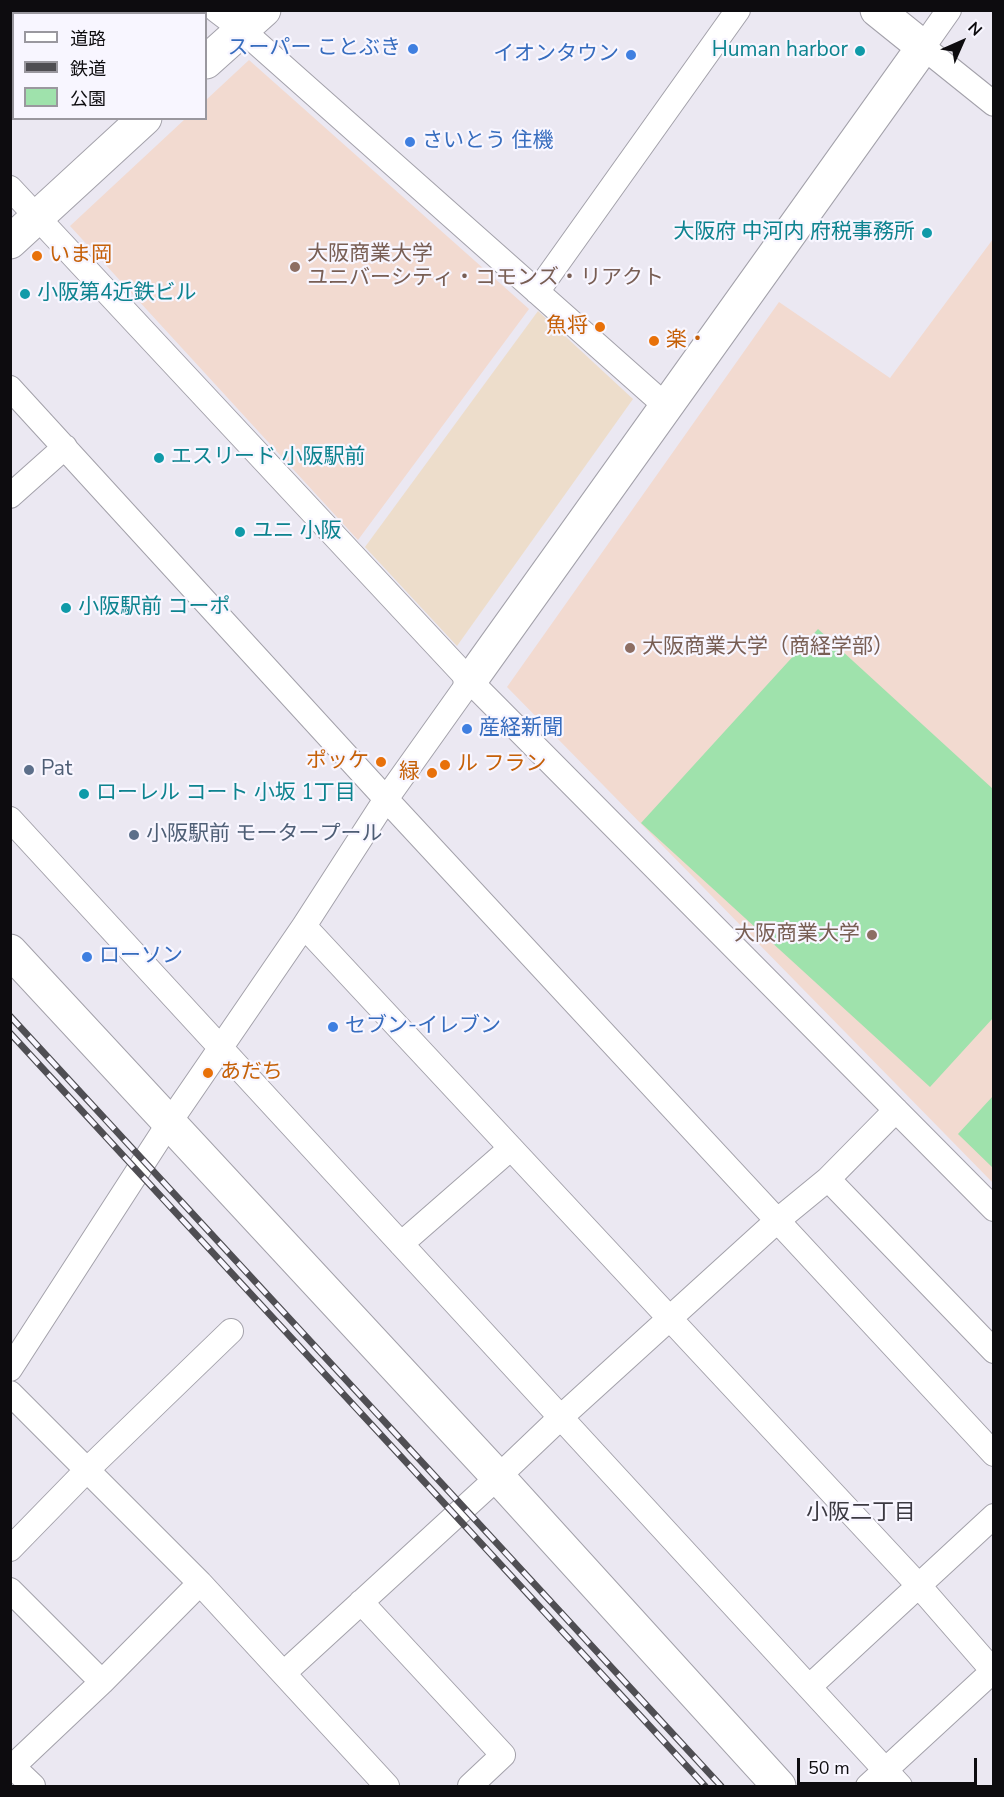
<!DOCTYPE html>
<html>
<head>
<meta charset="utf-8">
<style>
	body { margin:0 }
	#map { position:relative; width:1004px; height:1797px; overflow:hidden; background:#ebe8f2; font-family:"Nunito Sans","Noto Sans JP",sans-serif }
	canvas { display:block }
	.frame { position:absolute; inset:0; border:12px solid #0d0c0f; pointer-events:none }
	.legend { position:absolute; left:12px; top:12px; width:195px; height:108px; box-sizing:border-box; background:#f8f6ff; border:2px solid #9a989f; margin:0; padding:8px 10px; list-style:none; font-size:18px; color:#0d0c0f }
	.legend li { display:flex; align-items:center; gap:12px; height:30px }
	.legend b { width:30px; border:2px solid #9a989f }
	.north { position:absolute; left:932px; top:12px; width:60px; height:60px; -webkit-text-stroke:4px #f8f6ff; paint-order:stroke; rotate:45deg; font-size:16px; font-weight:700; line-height:24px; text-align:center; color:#0d0c0f }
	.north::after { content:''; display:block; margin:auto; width:21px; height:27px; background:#0d0c0f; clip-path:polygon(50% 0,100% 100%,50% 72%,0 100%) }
	.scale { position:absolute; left:797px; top:1758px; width:180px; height:27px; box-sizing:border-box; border:3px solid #0d0c0f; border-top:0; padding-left:8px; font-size:18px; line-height:21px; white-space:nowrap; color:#0d0c0f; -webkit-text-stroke:4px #f8f6ff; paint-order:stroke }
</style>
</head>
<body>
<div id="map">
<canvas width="1004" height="1797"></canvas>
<div class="frame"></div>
<ul class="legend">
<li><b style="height:8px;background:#fff"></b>道路</li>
<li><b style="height:8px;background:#4f4e53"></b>鉄道</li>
<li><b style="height:16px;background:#9fe2ac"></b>公園</li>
</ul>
<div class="north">N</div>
<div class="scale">50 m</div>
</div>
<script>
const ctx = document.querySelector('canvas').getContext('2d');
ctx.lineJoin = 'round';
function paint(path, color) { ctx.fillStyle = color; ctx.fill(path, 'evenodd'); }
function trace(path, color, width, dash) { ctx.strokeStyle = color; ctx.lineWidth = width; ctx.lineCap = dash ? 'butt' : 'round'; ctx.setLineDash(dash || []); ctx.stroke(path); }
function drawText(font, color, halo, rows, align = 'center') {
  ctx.font = font + ' "Nunito Sans","Noto Sans JP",sans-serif'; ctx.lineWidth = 4.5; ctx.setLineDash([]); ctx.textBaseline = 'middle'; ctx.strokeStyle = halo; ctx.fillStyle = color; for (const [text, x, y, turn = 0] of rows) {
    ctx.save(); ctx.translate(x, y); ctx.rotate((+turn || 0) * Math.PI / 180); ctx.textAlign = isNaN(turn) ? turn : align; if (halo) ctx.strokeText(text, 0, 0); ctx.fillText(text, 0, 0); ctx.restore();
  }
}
const commercial = new Path2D(`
	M538 311 633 399 457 646 365 547Z`);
const education = new Path2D(`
	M249 60 529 309 358 540 70 226 185 119 206 118V100Z
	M993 239V1183L507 687 779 302 890 378Z`);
const green = new Path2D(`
	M818 629 993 789V1018L930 1087 641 823Z
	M993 1096V1168L958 1134Z`);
const street = new Path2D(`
	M216 10 241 29 667 407
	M949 10 923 47 994 104
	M10 188 470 681 994 1209
	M537 292 738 10
	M10 388 386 799 994 1454
	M10 496 65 447
	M10 819 900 1786
	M304 926 920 1587 994 1672
	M828 1179 994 1351
	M401 1244 511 1148
	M10 1369 169 1123 304 926 386 799 470 681
	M10 1393 200 1583 387 1786
	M10 1549 87 1470 231 1331
	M10 1590 102 1682
	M361 1602 503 1755 470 1786
	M284 1673 498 1477 561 1417 778 1220 828 1179 896 1110
	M809 1687 994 1516
	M13 1767 33 1786
	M10 1769 102 1682 200 1583
	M868 1786 994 1670`);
const secondary = new Path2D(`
	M206 62 264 10
	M10 242 145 118
	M470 681 923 47 877 10
	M10 951 498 1477 779 1786`);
const rail = new Path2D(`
	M10 1016 721 1786
	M10 1033 705 1786`);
const markers = [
	[413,49,6,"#3f7fe0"],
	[860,51,6,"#0f9aa8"],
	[631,55,6,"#3f7fe0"],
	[410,142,6,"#3f7fe0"],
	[927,233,6,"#0f9aa8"],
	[37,256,6,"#e8710a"],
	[295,267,6,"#8d6e63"],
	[25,294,6,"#0f9aa8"],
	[600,327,6,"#e8710a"],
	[654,341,6,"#e8710a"],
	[159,458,6,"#0f9aa8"],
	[240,532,6,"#0f9aa8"],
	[66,608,6,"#0f9aa8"],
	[630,648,6,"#8d6e63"],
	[467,729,6,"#3f7fe0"],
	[381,762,6,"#e8710a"],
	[445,765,6,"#e8710a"],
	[29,770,6,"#5c6f8a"],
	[432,773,6,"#e8710a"],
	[84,794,6,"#0f9aa8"],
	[134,835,6,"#5c6f8a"],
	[872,935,6,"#8d6e63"],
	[87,957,6,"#3f7fe0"],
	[333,1027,6,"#3f7fe0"],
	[208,1073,6,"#e8710a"]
];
const shopNames = [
	["スーパー ことぶき",401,49,"right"],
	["イオンタウン",619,55,"right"],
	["さいとう 住機",422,142],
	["産経新聞",479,729],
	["ローソン",99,957],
	["セブン-イレブン",345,1027]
];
const cultureNames = [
	["Human harbor",848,51,"right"],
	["大阪府 中河内 府税事務所",915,233,"right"],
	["小阪第4近鉄ビル",37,294],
	["エスリード 小阪駅前",171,458],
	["ユニ 小阪",252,532],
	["小阪駅前 コーポ",78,608],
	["ローレル コート 小坂 1丁目",96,794]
];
const educationNames = [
	["大阪商業大学",307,255],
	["ユニバーシティ・コモンズ・リアクト",307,279],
	["大阪商業大学（商経学部）",642,648],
	["大阪商業大学",860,935,"right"]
];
const foodNames = [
	["いま岡",49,256],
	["魚将",588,327,"right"],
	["楽・",666,341],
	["ポッケ",369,762,"right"],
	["ル フラン",457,765],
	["緑",420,773,"right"],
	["あだち",220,1073]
];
const serviceNames = [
	["Pat",41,770],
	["小阪駅前 モータープール",146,835]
];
const neighbourhoodNames = [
	["小阪二丁目",861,1514]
];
paint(commercial, '#edddcb');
paint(education, '#f2dad0');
paint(green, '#9fe2ac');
trace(street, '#a3a1aa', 26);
trace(secondary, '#a3a1aa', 35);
trace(street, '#fff', 24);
trace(secondary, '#fff', 33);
trace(rail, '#4f4e53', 7);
trace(rail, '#f8f6ff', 4.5, [14]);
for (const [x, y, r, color] of markers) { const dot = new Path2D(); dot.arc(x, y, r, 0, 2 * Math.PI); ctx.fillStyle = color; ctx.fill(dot); trace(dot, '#f8f6ff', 2); }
drawText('21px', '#366cbe', '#f8f6ff', shopNames, 'left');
drawText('21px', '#0d838f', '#f8f6ff', cultureNames, 'left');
drawText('21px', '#785e54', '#f8f6ff', educationNames, 'left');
drawText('21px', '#c56008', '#f8f6ff', foodNames, 'left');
drawText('21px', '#4e5e75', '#f8f6ff', serviceNames, 'left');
drawText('22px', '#3b3941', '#f8f6ff', neighbourhoodNames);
</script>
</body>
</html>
